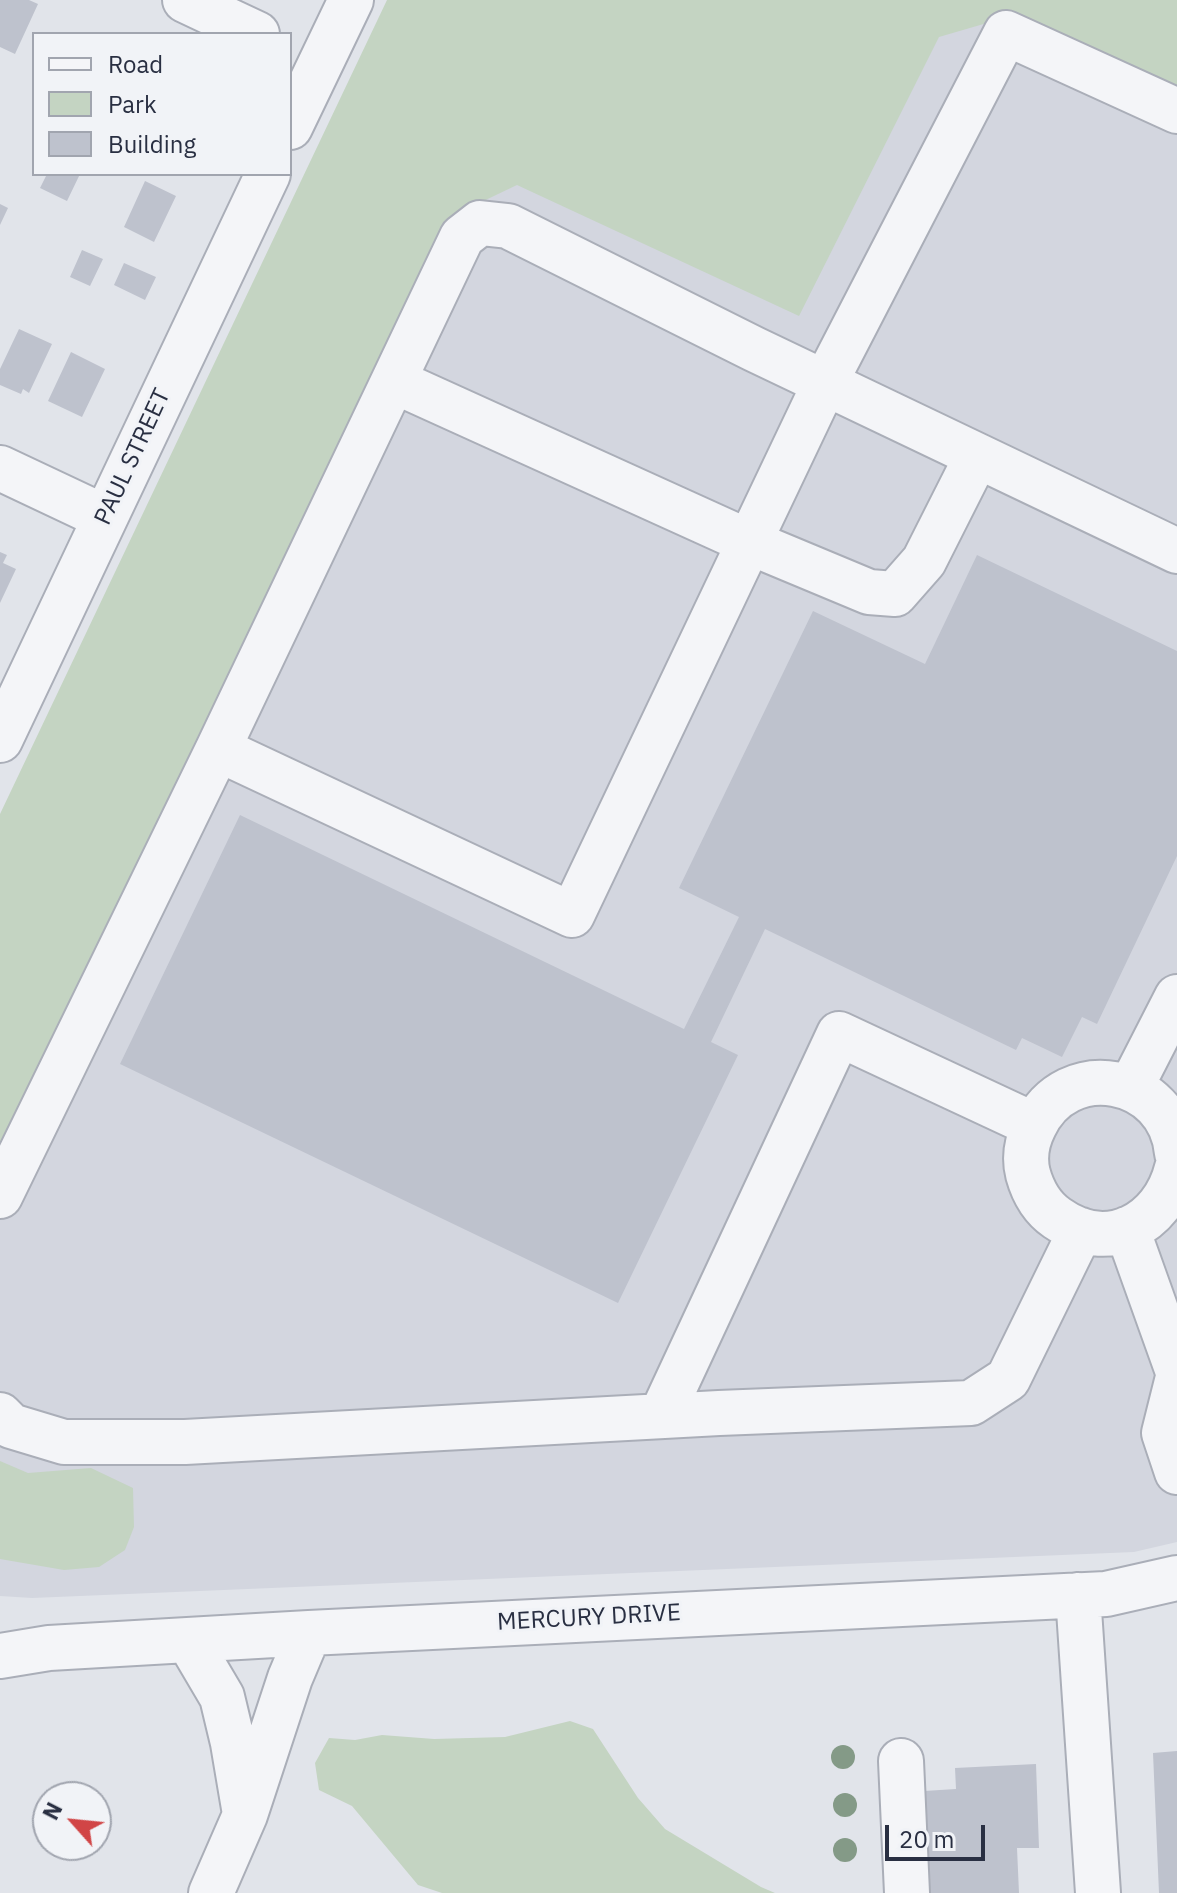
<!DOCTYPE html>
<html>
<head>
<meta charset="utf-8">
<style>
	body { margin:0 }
	#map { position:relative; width:1177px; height:1893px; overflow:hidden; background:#e1e4ea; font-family:"IBM Plex Sans",sans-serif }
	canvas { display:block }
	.legend { position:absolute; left:32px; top:32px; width:260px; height:144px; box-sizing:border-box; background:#f1f3f7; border:2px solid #a1a5af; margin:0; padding:10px 14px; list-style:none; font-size:24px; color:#292f42 }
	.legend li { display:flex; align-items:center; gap:16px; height:40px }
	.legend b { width:40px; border:2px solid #a1a5af }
	.north { position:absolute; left:32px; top:1781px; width:80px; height:80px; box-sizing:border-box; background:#f1f3f7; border:2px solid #a1a5af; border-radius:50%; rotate:297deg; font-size:22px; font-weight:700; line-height:32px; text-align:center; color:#292f42 }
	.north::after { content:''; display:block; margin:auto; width:28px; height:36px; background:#d14546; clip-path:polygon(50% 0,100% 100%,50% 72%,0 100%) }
	.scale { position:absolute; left:885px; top:1825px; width:100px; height:36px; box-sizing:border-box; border:4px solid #292f42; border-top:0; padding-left:10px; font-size:24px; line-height:28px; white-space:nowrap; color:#292f42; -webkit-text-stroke:6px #f1f3f7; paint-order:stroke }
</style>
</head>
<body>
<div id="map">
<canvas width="1177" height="1893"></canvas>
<ul class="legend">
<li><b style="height:10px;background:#f4f5f8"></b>Road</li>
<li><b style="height:22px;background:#c4d4c2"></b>Park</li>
<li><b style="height:22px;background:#bec2cd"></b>Building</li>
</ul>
<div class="north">N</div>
<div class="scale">20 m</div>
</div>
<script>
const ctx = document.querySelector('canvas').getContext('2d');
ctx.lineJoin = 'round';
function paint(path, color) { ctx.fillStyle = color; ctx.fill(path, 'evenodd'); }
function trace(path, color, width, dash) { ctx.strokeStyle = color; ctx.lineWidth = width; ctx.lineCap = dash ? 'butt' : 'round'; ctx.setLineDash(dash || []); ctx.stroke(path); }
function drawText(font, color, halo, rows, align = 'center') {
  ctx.font = font + ' "IBM Plex Sans",sans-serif'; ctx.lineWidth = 6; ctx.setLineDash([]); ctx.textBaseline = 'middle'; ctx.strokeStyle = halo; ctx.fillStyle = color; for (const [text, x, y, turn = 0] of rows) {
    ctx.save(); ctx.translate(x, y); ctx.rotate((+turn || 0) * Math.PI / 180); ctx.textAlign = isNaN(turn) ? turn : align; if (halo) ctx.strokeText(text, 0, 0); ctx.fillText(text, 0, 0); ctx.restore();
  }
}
const built = new Path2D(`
	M425 0H1177V1542L1134 1552 32 1598 0 1596V888Z`);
const green = new Path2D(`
	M387 0H1177V95L1011 16 939 37 799 316 517 185 450 217 0 1150V814Z
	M0 1461 28 1473 91 1468 133 1488 134 1527 125 1550 99 1567 64 1570 0 1559Z
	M570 1721 593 1729 638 1798 665 1829 761 1887 775 1893H442L418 1885 352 1806 319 1790 315 1763 329 1738 355 1740 382 1735 434 1739 505 1737Z`);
const building = new Path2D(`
	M0 0H29L38 4 15 54 0 47Z
	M47 174H80L67 201 40 188Z
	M145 181 176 196 154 242 124 227Z
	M0 204 8 208 0 225Z
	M82 250 103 259 90 286 70 277Z
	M124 263 156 277 145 300 114 285Z
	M19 329 52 344 29 393 23 389 21 394 0 385V369Z
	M71 352 105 369 82 417 48 401Z
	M0 552 7 555 3 563 16 569 0 603Z
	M977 555 1177 651V856L1097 1024 1082 1017 1062 1057 1022 1038 1016 1050 765 929 711 1042 738 1055 618 1303 120 1064 240 815 684 1029 739 917 679 888 813 611 925 664Z
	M1177 1751V1893H1159L1153 1753Z
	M1036 1764 1039 1848H1017L1019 1893H928L924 1791 956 1789 955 1768Z`);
const minor = new Path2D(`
	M185 0 257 34
	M290 127 351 0
	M394 381 749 542 869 592 895 594 924 561 977 456
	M0 468 104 517
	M0 740 268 174
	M218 749 572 915 825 383 1006 33 1177 111
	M1131 1087 1177 997
	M1177 1153C1170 1075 1066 1056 1034 1127 1027 1141 1024 1158 1028 1174 1033 1192 1041 1207 1057 1218 1107 1254 1163 1225 1177 1168
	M0 1196 218 749 462 237 480 223 508 226 754 349 1177 551
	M1127 1229 1177 1369
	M1177 1381 1164 1433 1177 1472
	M0 1415 11 1426 64 1442H185L719 1413 971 1403 1008 1379 1081 1230
	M661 1416 839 1034 1034 1125
	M1078 1595 1098 1893
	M189 1641 222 1697 233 1743 244 1808
	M0 1656 49 1648 309 1633 1106 1594 1177 1578
	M901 1761 907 1893
	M211 1893 245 1815 290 1678 309 1633`);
const trees = [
	[843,1757],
	[845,1805],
	[845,1850]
];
const streetNames = [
	["PAUL STREET",133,457,-65],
	["MERCURY DRIVE",589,1618,-3]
];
paint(built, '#d3d6df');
paint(green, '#c4d4c2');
paint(building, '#bec2cd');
trace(minor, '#aaaeb8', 48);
trace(minor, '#f4f5f8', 44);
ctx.fillStyle = '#849a87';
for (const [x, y] of trees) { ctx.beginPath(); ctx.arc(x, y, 12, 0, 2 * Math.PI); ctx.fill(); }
drawText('24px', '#292f42', '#f1f3f7', streetNames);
</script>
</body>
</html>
